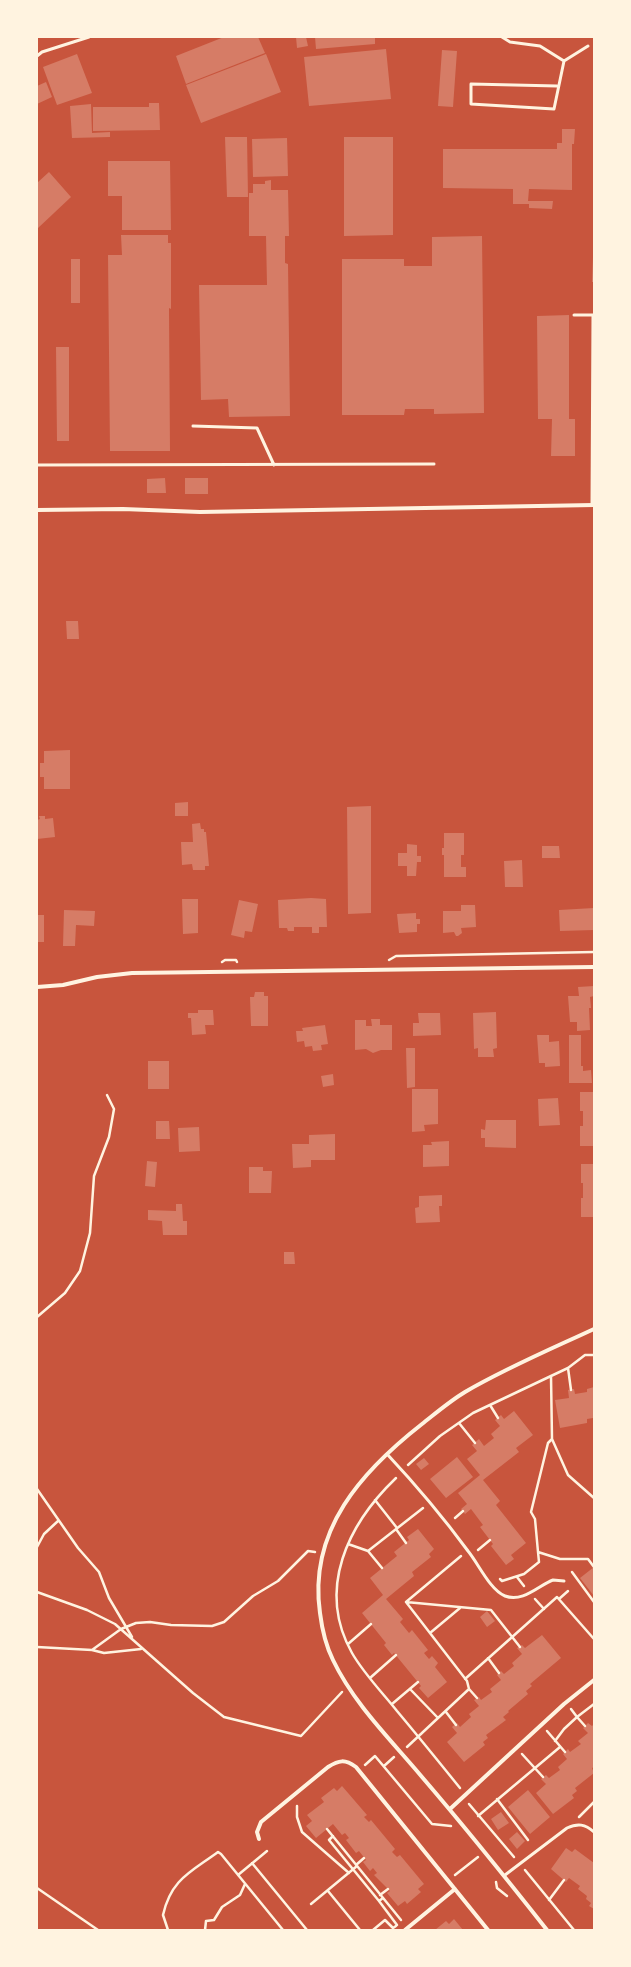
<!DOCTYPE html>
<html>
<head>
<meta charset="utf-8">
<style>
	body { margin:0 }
	#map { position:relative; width:631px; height:1967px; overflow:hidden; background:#c8553d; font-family:Montserrat,sans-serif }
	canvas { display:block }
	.frame { position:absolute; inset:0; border:38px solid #fff3e0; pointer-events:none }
</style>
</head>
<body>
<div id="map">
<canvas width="631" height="1967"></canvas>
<div class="frame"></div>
</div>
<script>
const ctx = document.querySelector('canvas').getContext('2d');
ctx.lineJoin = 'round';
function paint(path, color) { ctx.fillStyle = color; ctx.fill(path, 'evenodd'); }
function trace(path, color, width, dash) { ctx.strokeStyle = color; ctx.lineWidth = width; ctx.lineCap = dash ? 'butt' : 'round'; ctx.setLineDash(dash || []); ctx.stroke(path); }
const building = new Path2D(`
	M224 37H258L265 53 186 84 176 56Z
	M296 37H306L308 46 297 48Z
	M315 37H375V44L316 49Z
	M386 49 391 99 309 106 304 57Z
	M442 50 457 51 453 107 438 106Z
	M77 54 92 93 57 105 43 67Z
	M266 54 281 92 201 123 186 85Z
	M46 82 52 97 37 104V86Z
	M149 103H159L160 130 93 131V107H149Z
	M91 104 92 133 110 132V137L72 138 70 106Z
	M562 129H575L574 144H572V190L529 189 528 201H553L552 209 529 208V204H513V189L443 188V149H557V143H562Z
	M225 137H247L248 197H227Z
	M344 137H393V235L344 236Z
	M287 138 288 176 253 177 252 139Z
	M108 161H170L171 230H122V196H108Z
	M49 172 71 197 37 229V183Z
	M271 180V190H288L289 236H285V263L288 264 290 416 229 417 228 399 201 400 199 285H267L266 236H249V193H253V184H265V181Z
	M121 235H168V243H171V309L169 308 170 451H110L108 255H122Z
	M482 236 484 413 434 414V409H405L404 415H342V259H404V266H432V237Z
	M593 257H594V282H592Z
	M71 259H80V303H71Z
	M569 315V419H575V456H551L552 419H538L537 316Z
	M56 347H69V441H57Z
	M165 478 166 493H147V479Z
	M185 478H208V494H185Z
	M66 621H78L79 639H67Z
	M70 750V789H44V777H40V763H44V751Z
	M188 802V816H175V803Z
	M371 806V913L348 914 347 807Z
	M39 816H45V819L53 818 55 837 37 839V820L40 819Z
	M200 823 201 829H204V832H206L209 866H205V870H193L192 864 182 865 181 842H193L192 824Z
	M444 833H464V855H461V867H466V877H444V855H442V848H444Z
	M407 844 417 845V856H421V862H417L416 876H407V866H398V853H407Z
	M542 846H559L560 858H542Z
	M522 860 523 887H505L504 861Z
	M311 898 326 899 327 927H319V933H312V927H294V931H288L287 928H279L278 900Z
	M182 899H198V933L183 934Z
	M239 900 258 904 252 932 245 931 244 938 231 935Z
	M461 905H475L476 927 461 928 462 933 458 936H456L454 932 443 933V911H461Z
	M594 908V930L560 931 559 910Z
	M64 910 95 911 94 926 76 925 75 946H63Z
	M416 913V919H420V924H417V932L399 933 397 914Z
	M37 915H44V942H37Z
	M594 986V996L590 997 591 1008H589L590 1030 577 1031V1022H570L568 996H579L578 987Z
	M255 992H264V996H268V1026H251L250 997H254Z
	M198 1010H213L214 1025H205L206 1034 192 1035 191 1018H188V1013H198Z
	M496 1012 497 1048 493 1049 494 1057H478V1048L474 1049 473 1013Z
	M418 1013H440L441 1035 413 1036V1023H419Z
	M371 1019H380V1025H392V1050H381L373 1053 366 1049 355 1050V1020H366V1026H372Z
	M325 1025 328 1044 321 1045 322 1050 313 1051 312 1046 305 1047 304 1041 297 1042 296 1031H303L302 1028Z
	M537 1035H549V1042L559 1041 560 1066 545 1067V1063H539Z
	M569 1035H581V1066H583V1071L591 1070 592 1083H569Z
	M406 1048H415V1087L407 1088Z
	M148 1061H169V1089H148Z
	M333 1074 334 1085 323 1087 321 1076Z
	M412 1089H438V1124L424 1125 425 1131 412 1132Z
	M580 1092H594V1146H580V1126H583V1111H580Z
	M558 1098 560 1125 539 1126 538 1099Z
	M486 1120H516V1148L485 1147V1138H481V1129L485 1130Z
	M156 1121H169L170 1139H156Z
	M199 1127 200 1151 179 1152 178 1128Z
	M335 1134V1160H311V1167L293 1168 292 1144H309V1135Z
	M449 1141V1166L423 1167V1145H432L431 1142Z
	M147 1161 157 1162 155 1187 145 1186Z
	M581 1164H594V1217H581V1198H583V1183H581Z
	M249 1167H263V1171H272L271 1193H249Z
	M442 1195V1206H439L440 1222 416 1223 415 1208 419 1207V1196Z
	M176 1204H182L183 1221H187V1235H163L162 1221 148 1220V1210L176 1211Z
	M284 1252H294L295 1264H284Z
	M594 1387 593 1418 587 1419V1423L560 1428 555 1400 569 1398 568 1390 574 1389 575 1394 587 1392V1389Z
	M514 1411 533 1435 516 1448 519 1452 483 1480 500 1501 496 1505 526 1543 511 1555 514 1559 506 1565 491 1546 493 1544 480 1527 483 1525 471 1509 465 1514 461 1509 467 1504 458 1493 480 1475 467 1459 477 1451 472 1445 479 1439 484 1446 494 1438 491 1434 500 1426 495 1420 501 1415 504 1419Z
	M457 1457 473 1477 446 1498 430 1479Z
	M424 1458 429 1464 421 1470 416 1464Z
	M418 1529 434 1549 429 1554 431 1557 412 1572 414 1576 386 1599 403 1619 400 1622 409 1633 412 1630 428 1650 424 1653 429 1659 432 1656 438 1663 435 1667 447 1682 428 1698 419 1688 421 1686 394 1653 392 1655 384 1645 386 1643 362 1613 383 1595 370 1578 397 1556 394 1552 409 1540 407 1537Z
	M594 1567V1596L580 1578Z
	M487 1611 495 1621 487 1627 480 1617Z
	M542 1635 561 1658 530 1684 532 1686 526 1691 528 1694 508 1711 509 1712 503 1717 506 1720 486 1735 488 1738 483 1742 485 1745 464 1762 447 1742 457 1733 452 1727 457 1723 460 1727 471 1717 469 1714 479 1706 474 1700 479 1697 481 1700 492 1692 490 1689 501 1680 497 1675 501 1671 504 1674 514 1666 512 1663 522 1654 517 1648 522 1645 525 1648Z
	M588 1723 592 1726 594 1724V1767L592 1768 594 1773 575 1788 577 1791 572 1795 574 1798 553 1814 536 1793 546 1784 541 1779 546 1775 549 1778 560 1770 558 1767 567 1759 563 1754 568 1749 570 1752 581 1744 578 1741 588 1733 583 1728Z
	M342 1786 367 1815 364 1817 369 1822 371 1820 395 1849 392 1852 397 1857 400 1855 424 1884 418 1889 421 1892 407 1904 405 1901 398 1906 387 1893 390 1891 374 1875 377 1873 373 1868 370 1871 363 1862 366 1860 359 1851 356 1853 346 1840 349 1838 345 1833 342 1835 333 1824 316 1838 306 1826 312 1821 307 1815 324 1802 321 1798 334 1788 337 1791Z
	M528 1790 550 1817 530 1834 508 1807Z
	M501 1812 509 1823 498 1830 491 1819Z
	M517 1832 525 1841 517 1849 509 1839Z
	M566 1848 572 1852 575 1849 594 1863V1909L589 1906 591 1903 586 1899 587 1896 578 1889 580 1886 569 1878 566 1882 551 1869Z
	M454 1919 463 1930H435L446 1921 449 1924Z`);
const path = new Path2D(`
	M389 960 396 956 594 952
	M222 962 225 960H236L237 962
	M37 1317 65 1293 80 1271 90 1233 94 1176 109 1137 114 1109 107 1095
	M568 1368 571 1390
	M551 1376 568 1368 585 1355H594
	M490 1405 498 1418
	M459 1423 475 1443
	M408 1465 440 1436 473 1413 551 1376 552 1439
	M396 1478C348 1524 316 1589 352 1653 364 1674 382 1692 397 1711 418 1736 439 1762 460 1788
	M37 1489 78 1548 99 1572 109 1598 132 1637
	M375 1500 397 1528
	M455 1518 463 1511
	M396 1529 406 1543
	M348 1544 368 1551 382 1568
	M37 1547 44 1534 58 1521
	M478 1550 490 1540
	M368 1551 423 1508
	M594 1567 588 1559H560L538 1552 535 1519 531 1512 548 1443 552 1439 568 1475 594 1498
	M572 1572 594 1602
	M517 1577 524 1586
	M500 1579 502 1581 524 1574 539 1562 538 1552
	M37 1592 87 1610 115 1624 193 1693 224 1717 301 1736 342 1692
	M535 1599 544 1609
	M559 1599 568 1591
	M406 1602 491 1610 520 1647
	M430 1633 460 1608
	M348 1644 371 1624
	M37 1647 92 1650 104 1653 141 1649
	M92 1650 121 1629 136 1623 150 1622 171 1625 212 1626 224 1622 253 1596 278 1581 308 1551 315 1552
	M488 1658 499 1673
	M370 1678 396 1655
	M465 1679 557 1597 594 1639
	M410 1689 438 1718
	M469 1689 477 1698
	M392 1704 418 1682
	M571 1709 577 1717 594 1704
	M446 1712 456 1725
	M547 1731 565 1752
	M555 1741 564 1729 577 1717 585 1726
	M407 1747 469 1689 467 1681 406 1602 461 1556
	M522 1754 543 1777
	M365 1765 375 1756 432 1824 451 1826
	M384 1766 394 1757
	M497 1799 528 1840
	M469 1804 514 1857
	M297 1806V1817L302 1832 349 1873
	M478 1816 560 1747
	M579 1817 594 1802
	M327 1829 401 1920
	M333 1836 329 1840 379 1901
	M252 1863 307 1930
	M356 1865 364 1858
	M525 1870 574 1930
	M238 1875 267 1851
	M455 1875 478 1857
	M496 1882 497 1888 507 1896
	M37 1888 98 1930
	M328 1891 360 1930
	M380 1895 388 1889
	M383 1898 379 1901 397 1925
	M549 1900 564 1880
	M311 1904 357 1866
	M168 1930 163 1915C171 1879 191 1872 218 1852L221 1854 283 1930
	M205 1930 206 1921 214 1920 222 1907 240 1895 245 1884
	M373 1930 385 1920 393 1928 396 1926`);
const service = new Path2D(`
	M502 37 510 42 540 46 564 61 588 46
	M37 56 42 52 89 37
	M557 86 471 84V104L554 109 564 61
	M574 315H593L592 505
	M193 426 257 428 274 465
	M37 465 434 464
	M387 1454C416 1485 443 1517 468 1551 478 1563 490 1590 505 1596 523 1603 539 1585 553 1580L564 1581
	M505 1875 567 1828C578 1823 585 1824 594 1832`);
const minor = new Path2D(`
	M37 510 123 509 200 512 594 505
	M37 987 63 985 97 977 132 973 594 967
	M450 1809 564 1704 594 1680
	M259 1839 257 1832 261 1822 328 1767C339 1760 345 1759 356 1767L488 1930
	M405 1930 455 1889
	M547 1930C506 1878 465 1827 422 1777 391 1740 354 1704 333 1660 325 1644 322 1629 320 1613 308 1530 362 1471 422 1424 436 1413 450 1401 465 1392 506 1368 551 1349 594 1329`);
paint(building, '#d67c66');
trace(path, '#fff3e0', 2.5);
trace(service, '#fff3e0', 3);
trace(minor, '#fff3e0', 4);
</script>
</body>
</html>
